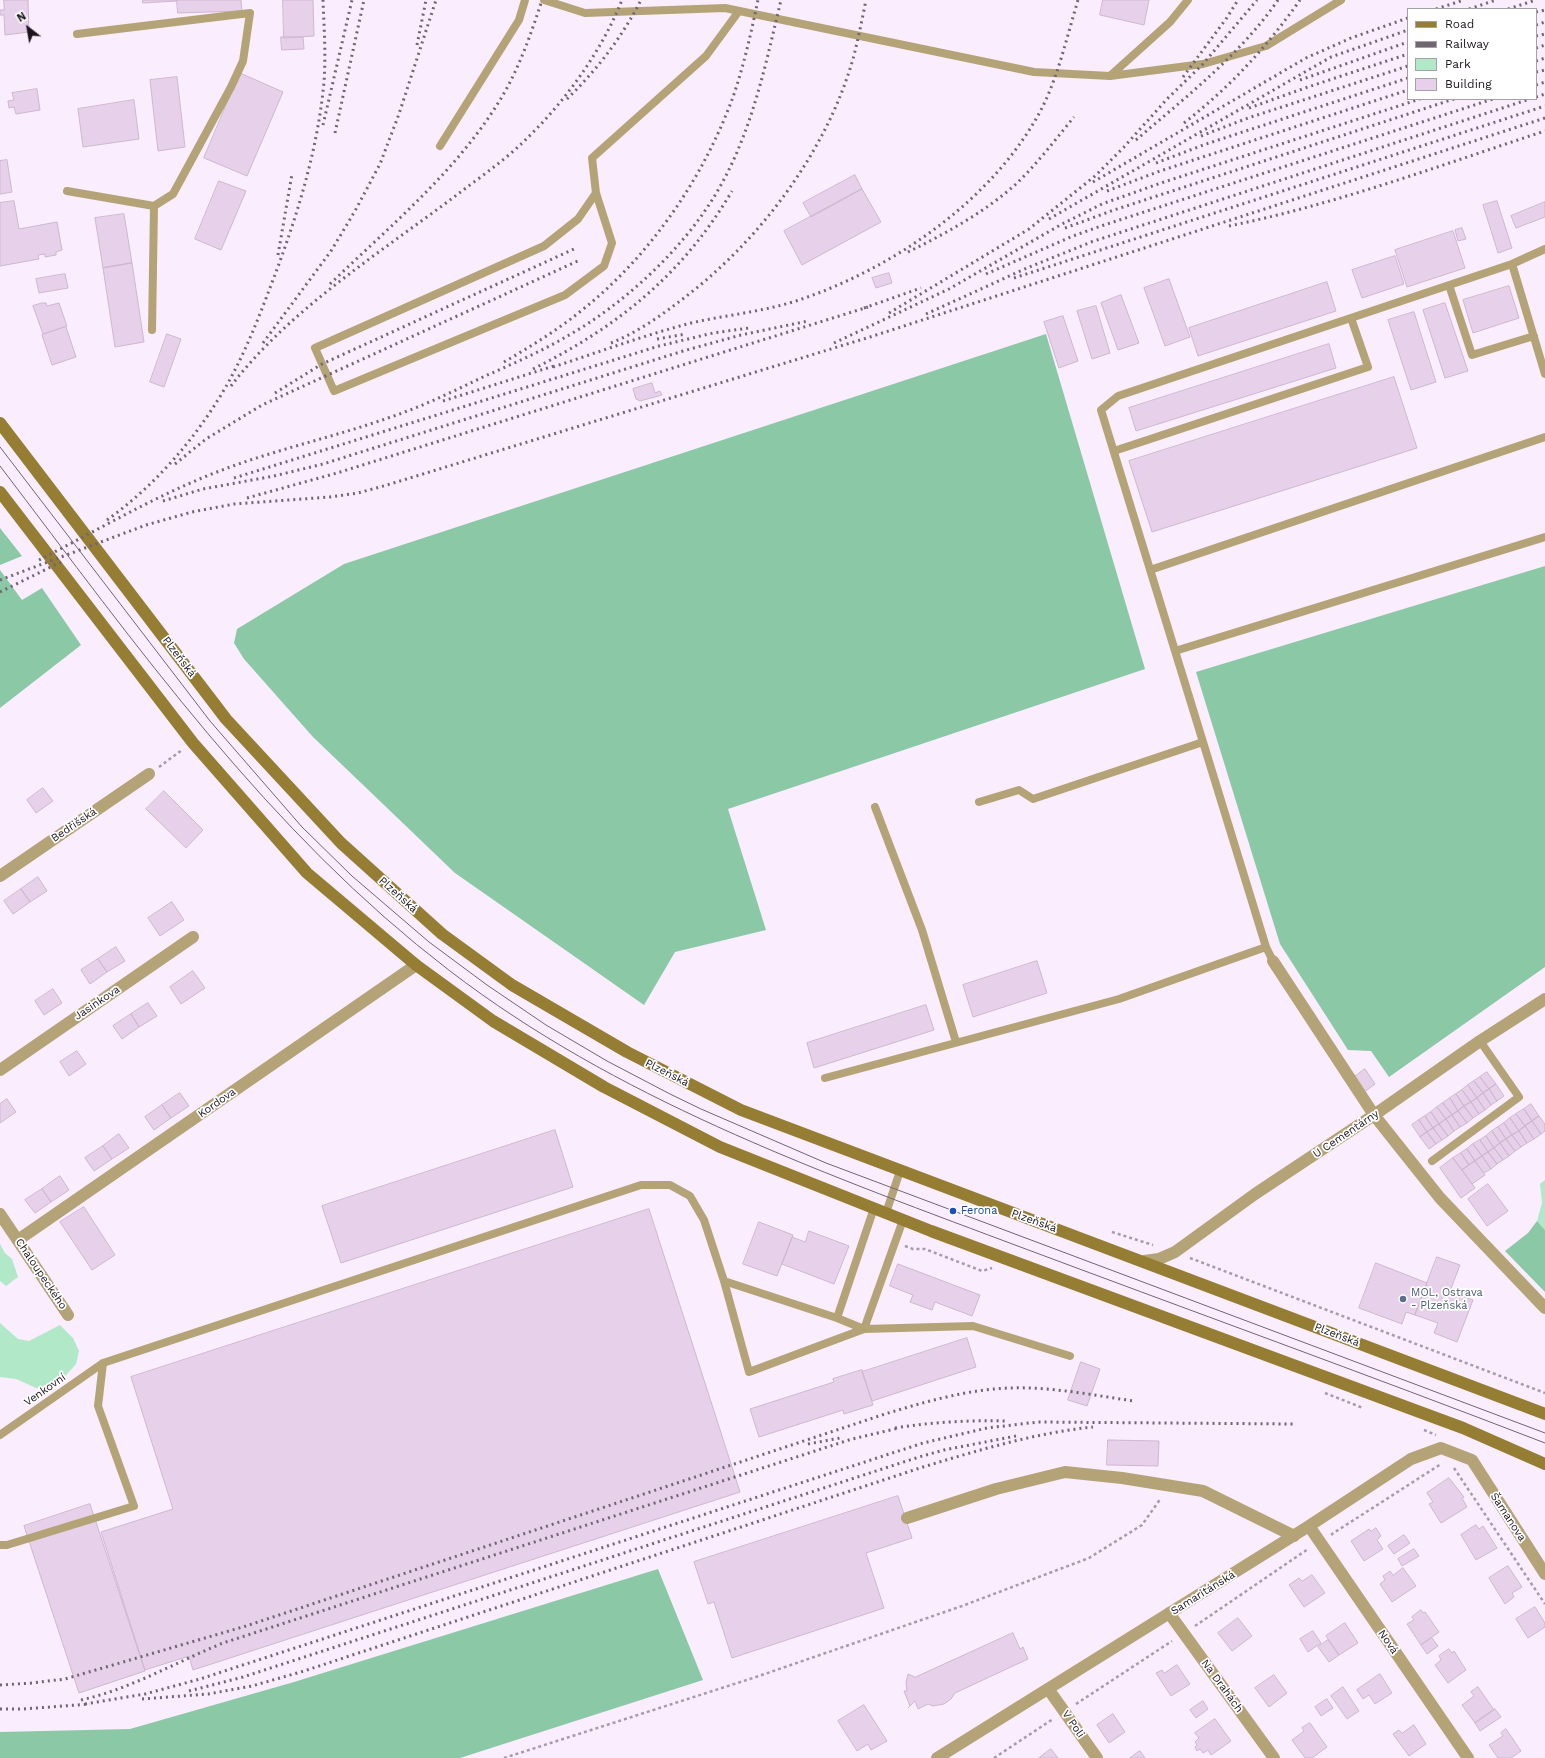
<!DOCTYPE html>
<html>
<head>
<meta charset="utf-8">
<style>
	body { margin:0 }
	#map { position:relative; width:1545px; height:1758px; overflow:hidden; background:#faedfd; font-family:"Work Sans",sans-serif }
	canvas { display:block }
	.legend { position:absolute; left:1407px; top:8px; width:130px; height:92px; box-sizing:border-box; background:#fff; border:1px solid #a5a1a5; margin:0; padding:5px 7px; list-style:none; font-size:12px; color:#1d151e }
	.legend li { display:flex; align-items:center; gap:8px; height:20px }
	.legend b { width:20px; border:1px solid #a5a1a5 }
	.north { position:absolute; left:8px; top:8px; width:40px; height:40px; -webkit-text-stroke:3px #fff; paint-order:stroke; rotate:329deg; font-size:11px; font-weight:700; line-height:16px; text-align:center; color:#1d151e }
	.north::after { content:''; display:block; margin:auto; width:14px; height:18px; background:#1d151e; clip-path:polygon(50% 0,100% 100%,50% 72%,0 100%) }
</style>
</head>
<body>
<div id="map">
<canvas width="1545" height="1758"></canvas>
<ul class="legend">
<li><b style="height:5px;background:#957d34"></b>Road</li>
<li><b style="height:5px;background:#706672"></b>Railway</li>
<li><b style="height:11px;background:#b1e8c8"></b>Park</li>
<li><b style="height:11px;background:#e6d0ea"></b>Building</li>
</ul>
<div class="north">N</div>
</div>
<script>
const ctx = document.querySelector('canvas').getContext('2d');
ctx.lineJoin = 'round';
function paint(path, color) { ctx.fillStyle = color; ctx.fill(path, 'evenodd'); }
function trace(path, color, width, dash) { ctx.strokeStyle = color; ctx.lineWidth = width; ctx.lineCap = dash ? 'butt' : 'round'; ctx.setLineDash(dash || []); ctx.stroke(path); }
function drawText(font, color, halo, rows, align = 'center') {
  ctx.font = font + ' "Work Sans",sans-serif'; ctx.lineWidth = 3.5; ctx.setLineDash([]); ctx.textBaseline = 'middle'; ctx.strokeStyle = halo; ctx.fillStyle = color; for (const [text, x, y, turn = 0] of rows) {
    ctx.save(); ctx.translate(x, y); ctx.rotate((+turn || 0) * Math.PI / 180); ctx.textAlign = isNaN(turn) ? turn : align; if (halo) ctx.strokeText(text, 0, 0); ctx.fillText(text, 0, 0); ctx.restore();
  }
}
const green = new Path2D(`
	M1545 1180V1230L1537 1221 1542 1203 1540 1184Z
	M0 1244 5 1253 12 1259 18 1277 6 1286 0 1281Z
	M0 1323 18 1339 29 1341 60 1325 73 1338 79 1351 76 1364 60 1382 48 1388H36L16 1379 0 1377Z`);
const forest = new Path2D(`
	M1046 334 1145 669 728 809 766 930 675 952 644 1005 455 873 313 737 244 659 234 643 237 629 344 564Z
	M0 528 22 556 0 565Z
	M1545 566V967L1389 1077 1371 1051 1348 1050 1280 944 1196 672Z
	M0 570 22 600 42 588 81 645 0 708Z
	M1537 1221 1545 1230V1292L1505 1251 1528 1233Z
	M658 1569 703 1680 460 1758H0V1732L130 1729 294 1682Z`);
const building = new Path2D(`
	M4 0H28L29 32 5 35 4 15H0V10H4Z
	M143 0H177V1L143 3Z
	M177 0H241L242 11 178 13Z
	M283 0H313L314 36 284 38Z
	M1103 0H1149L1144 25 1100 15Z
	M281 37H303L304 49 282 50Z
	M240 73 283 92 247 176 204 158Z
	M177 77 185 147 158 151 150 80Z
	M37 89 40 110 16 114 14 107 9 108 8 101 14 100 12 93Z
	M134 100 139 139 83 147 78 109Z
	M7 160 12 192 0 194V161Z
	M855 175 862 189 811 217 803 203Z
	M219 181 246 191 221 250 195 239Z
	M862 189 881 222 802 265 784 231Z
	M14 201 19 229 57 222 62 250 56 252V255L45 257V254L38 255 39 259 0 266V203Z
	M1497 201 1512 248 1498 253 1483 205Z
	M1545 202V217L1516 228 1511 216Z
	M124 214 132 263 103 268 95 218Z
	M1462 228 1466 239 1458 241 1455 230Z
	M1453 231 1465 268 1407 287 1395 250Z
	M1395 256 1404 284 1362 298 1352 270Z
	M132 263 144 342 115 347 103 268Z
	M889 273 892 283 876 288 872 278Z
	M65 274 68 288 39 293 36 279Z
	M1169 279 1190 337 1165 346 1144 288Z
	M1327 282 1336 311 1198 356 1189 328Z
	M1509 286 1519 318 1473 333 1463 300Z
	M1121 295 1139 343 1118 350 1101 303Z
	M42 303H46L47 306 59 303 67 326 43 334 33 306Z
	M1445 303 1468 371 1445 378 1423 310Z
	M1096 306 1110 353 1092 359 1077 311Z
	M1414 312 1436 382 1411 390 1388 320Z
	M1063 316 1078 361 1059 368 1044 322Z
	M66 327 76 357 52 365 42 335Z
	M167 334 181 339 164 387 150 382Z
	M1329 344 1336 368 1136 431 1129 408Z
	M1394 377 1417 448 1152 532 1129 461Z
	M652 383 655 393 660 391 662 395 640 401 636 399 633 389Z
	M43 788 53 801 36 813 27 800Z
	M164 791 203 830 186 848 146 809Z
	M38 877 47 891 30 902 21 889Z
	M21 889 30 902 13 914 4 901Z
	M172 902 184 920 160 936 148 918Z
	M116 947 125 961 107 972 98 959Z
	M98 959 107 972 90 984 81 970Z
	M1037 961 1047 993 973 1017 963 985Z
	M193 971 205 988 181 1004 170 987Z
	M53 989 62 1003 44 1015 35 1001Z
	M148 1003 157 1016 139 1027 131 1014Z
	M926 1005 934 1030 814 1068 807 1043Z
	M131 1014 139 1027 122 1039 113 1026Z
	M77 1051 86 1064 69 1076 60 1062Z
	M1365 1069 1375 1084 1363 1093 1353 1078Z
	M1487 1072 1496 1084 1489 1089 1480 1077Z
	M1480 1077 1489 1089 1483 1093 1474 1081Z
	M1474 1081 1483 1093 1477 1098 1468 1085Z
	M1496 1084 1504 1096 1497 1101 1489 1089Z
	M1468 1085 1477 1098 1471 1102 1462 1090Z
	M1489 1089 1497 1101 1491 1105 1483 1093Z
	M1462 1090 1471 1102 1464 1106 1456 1094Z
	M180 1093 189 1106 171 1118 162 1105Z
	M1483 1093 1491 1105 1485 1110 1477 1098Z
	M1456 1094 1464 1106 1458 1111 1450 1098Z
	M1450 1098 1458 1111 1452 1115 1443 1103Z
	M1477 1098 1485 1110 1479 1114 1471 1102Z
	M7 1099 16 1112 0 1123V1104Z
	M1471 1102 1479 1114 1473 1118 1464 1106Z
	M1443 1103 1452 1115 1446 1119 1437 1107Z
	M1531 1104 1539 1116 1532 1121 1524 1109Z
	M162 1105 171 1118 154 1130 145 1117Z
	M1464 1106 1473 1118 1467 1123 1458 1111Z
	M1437 1107 1446 1119 1439 1124 1431 1112Z
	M1524 1109 1532 1121 1525 1126 1516 1114Z
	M1458 1111 1467 1123 1460 1127 1452 1115Z
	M1431 1112 1439 1124 1433 1128 1425 1116Z
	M1516 1114 1525 1126 1519 1131 1510 1118Z
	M1452 1115 1460 1127 1454 1131 1446 1119Z
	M1425 1116 1433 1128 1427 1132 1419 1120Z
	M1539 1116 1545 1124V1131L1541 1134 1532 1121Z
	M1510 1118 1519 1131 1512 1135 1504 1123Z
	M1446 1119 1454 1131 1448 1136 1439 1124Z
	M1419 1120 1427 1132 1420 1137 1412 1125Z
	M1532 1121 1541 1134 1534 1139 1525 1126Z
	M1504 1123 1512 1135 1506 1139 1498 1127Z
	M1439 1124 1448 1136 1442 1140 1433 1128Z
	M1525 1126 1534 1139 1527 1143 1519 1131Z
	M1498 1127 1506 1139 1500 1143 1492 1131Z
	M1433 1128 1442 1140 1436 1144 1427 1132Z
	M555 1130 573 1187 341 1263 322 1206Z
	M1492 1131 1500 1143 1494 1148 1486 1136Z
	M1519 1131 1527 1143 1521 1147 1512 1135Z
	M1427 1132 1436 1144 1429 1149 1420 1137Z
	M119 1134 129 1148 112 1159 103 1146Z
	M1512 1135 1521 1147 1515 1151 1506 1139Z
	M1486 1136 1494 1148 1488 1152 1480 1140Z
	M1506 1139 1515 1151 1509 1156 1500 1143Z
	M1480 1140 1488 1152 1482 1156 1473 1144Z
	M1500 1143 1509 1156 1503 1160 1494 1148Z
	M1473 1144 1482 1156 1475 1161 1467 1149Z
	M103 1146 112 1159 94 1171 85 1158Z
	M1494 1148 1503 1160 1497 1164 1488 1152Z
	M1467 1149 1475 1161 1469 1165 1461 1153Z
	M1488 1152 1497 1164 1491 1169 1482 1156Z
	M1461 1153 1469 1165 1462 1170 1453 1158Z
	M1482 1156 1491 1169 1484 1173 1475 1161Z
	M1453 1158 1475 1188 1461 1198 1440 1168Z
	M1475 1161 1485 1175 1472 1184 1462 1170Z
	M60 1176 69 1190 51 1202 42 1189Z
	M1488 1184 1508 1211 1487 1226 1468 1199Z
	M42 1189 51 1202 35 1213 25 1200Z
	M84 1207 115 1255 92 1270 60 1222Z
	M649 1209 740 1492 193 1670 189 1656 145 1670 101 1532 173 1509 131 1377Z
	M759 1222 793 1235 777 1276 743 1264Z
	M809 1231 849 1246 834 1284 782 1264 792 1237 805 1242Z
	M1437 1257 1460 1265 1450 1291 1473 1300 1457 1342 1434 1333 1438 1323 1415 1315Z
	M1376 1263 1427 1283 1415 1315 1406 1312 1402 1324 1359 1308Z
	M898 1264 980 1295 972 1316 935 1302 932 1310 910 1302 913 1295 890 1286Z
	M967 1338 976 1367 872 1401 862 1372Z
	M1081 1362 1100 1369 1087 1406 1068 1400Z
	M862 1370 873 1405 844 1414 843 1410 759 1437 750 1409 834 1382 833 1379Z
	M1108 1440 1159 1441 1158 1466 1107 1465Z
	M1449 1478 1464 1497 1462 1498 1467 1507 1441 1523 1429 1504 1433 1502 1427 1493Z
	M898 1496 912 1538 866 1553 884 1608 732 1658 714 1602 708 1604 694 1562Z
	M90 1504 145 1671 79 1693 24 1526Z
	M1476 1525 1479 1529 1483 1526 1497 1548 1476 1560 1461 1535Z
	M1376 1528 1381 1536 1377 1540 1383 1549 1364 1561 1351 1541 1369 1529 1371 1531Z
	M1404 1535 1410 1543 1394 1554 1388 1546Z
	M1414 1549 1419 1556 1402 1566 1398 1559Z
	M1508 1566 1522 1587 1512 1593 1514 1597 1505 1604 1489 1578Z
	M1403 1568 1416 1586 1392 1602 1380 1584 1385 1580 1383 1576 1390 1571 1393 1575Z
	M1312 1575 1325 1593 1304 1607 1289 1585 1299 1578 1302 1581Z
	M1535 1607 1545 1623V1627L1528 1638 1516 1619Z
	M1421 1610 1423 1613 1425 1612 1439 1632 1421 1645 1407 1624 1414 1620 1412 1617Z
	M1238 1618 1252 1636 1232 1651 1218 1633Z
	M1345 1623 1358 1643 1339 1655 1326 1636Z
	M1313 1631 1321 1643 1308 1652 1300 1639Z
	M1013 1633 1020 1649 1023 1647 1028 1659 955 1693 951 1699 944 1704 933 1706 928 1704 918 1709 915 1701 908 1708 910 1706 904 1691H907L906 1682 908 1674 915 1677Z
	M1432 1638 1438 1646 1427 1654 1421 1645Z
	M1328 1640 1339 1655 1329 1662 1318 1647Z
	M1449 1649 1452 1653 1454 1651 1466 1670 1448 1683 1435 1665 1441 1660 1439 1656Z
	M1177 1665 1190 1684 1171 1696 1156 1673 1162 1670 1164 1673Z
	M1380 1674 1392 1693 1375 1704 1369 1695 1363 1699 1357 1690Z
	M1274 1675 1287 1693 1269 1707 1255 1688Z
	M1343 1687 1359 1711 1347 1719 1331 1696Z
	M1478 1687 1494 1710 1475 1723 1462 1705 1474 1696 1471 1692Z
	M1327 1699 1333 1708 1321 1716 1315 1707Z
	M1203 1701 1208 1709 1196 1718 1190 1710Z
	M864 1705 887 1741 871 1750 868 1744 857 1751 838 1721Z
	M1495 1709 1501 1717 1480 1731 1475 1723Z
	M1113 1714 1125 1732 1109 1743 1097 1725Z
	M1215 1719 1231 1741 1211 1755 1208 1750 1203 1753 1200 1749 1197 1751 1195 1747 1197 1745 1195 1742 1199 1738 1195 1733Z
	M1310 1723 1327 1747 1312 1758H1305L1292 1740 1304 1731 1302 1728Z
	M1414 1725 1426 1744 1409 1756 1393 1734 1399 1730 1402 1733Z
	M1506 1729 1521 1751 1511 1758H1498L1489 1745 1503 1736 1501 1733Z
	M1051 1749 1058 1758H1039Z
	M1140 1751 1145 1758H1130Z`);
const path = new Path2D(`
	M159 767 182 750
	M1112 1232 1153 1245
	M905 1246 913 1249H925L982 1271 992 1268
	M1190 1258 1545 1393
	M1325 1393 1363 1408
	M1424 1430 1436 1435
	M1454 1468 1545 1604
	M1333 1535 1332 1534 1441 1464
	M1195 1626 1308 1549
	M1076 1704 1172 1641
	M504 1758 756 1677 962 1606 1089 1558 1142 1525 1161 1498
	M994 1758 1053 1719`);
const service = new Path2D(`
	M544 0 585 13 725 8 1034 72 1110 76
	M1188 0 1170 22 1110 76 1203 64 1266 46 1341 0
	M440 146 519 20 525 0
	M67 191 154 206 173 194 231 87 243 61 250 13 77 34
	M596 193 578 219 544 246 315 348 334 391 565 295 604 266 612 243 596 193 592 158 706 56 739 11
	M1512 264 1545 374
	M1449 285 1472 355 1534 336
	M152 330 154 206
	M1114 451 1368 367 1351 318
	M1150 570 1545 437
	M1175 651 1545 537
	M979 802 1019 790 1033 799 1203 742
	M875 807 922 930 956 1042
	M1266 947 1101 410 1118 396 1512 264 1545 249
	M825 1078 1119 999 1266 947 1273 961
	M1432 1161 1519 1097 1480 1041
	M886 1213 900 1171
	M724 1281 837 1318 874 1208
	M837 1318 864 1329 903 1220
	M0 1435 103 1363 641 1185H670L690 1196 704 1220 724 1281 749 1372 864 1329 973 1326 1070 1356
	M0 1545H7L134 1506 98 1406 103 1363`);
const minor = new Path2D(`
	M0 876 149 774
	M1273 961 1374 1115 1440 1198 1545 1308
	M0 1070 193 937
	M0 1214 68 1315
	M18 1240 416 965
	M1144 1261 1159 1259 1175 1252 1255 1194 1374 1115 1480 1041 1545 999
	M907 1518 996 1489 1065 1472 1122 1478 1203 1491 1294 1536
	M1309 1526 1468 1758
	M1169 1613 1274 1758
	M1049 1690 1097 1758
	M937 1758 1309 1526 1411 1459 1441 1448 1472 1460 1545 1574`);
const secondary = new Path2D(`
	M0 423 226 719 341 843 442 934 512 985 627 1052 741 1110 1545 1414
	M0 492 193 743 307 873 416 965 493 1021 604 1087 720 1147 931 1231 1463 1428 1545 1464`);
const tram = new Path2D(`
	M0 447 210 721 302 827 352 876 429 942 487 985 546 1025 607 1061 670 1094 701 1109 826 1163 1545 1433
	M0 466C137 646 268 832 450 971 616 1098 812 1169 1007 1242 1186 1309 1366 1374 1545 1443`);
const rail = new Path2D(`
	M1436 9 1464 0
	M1469 9 1496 0
	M1508 9 1536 0
	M1536 12 1545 10
	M1536 25 1545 22
	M1536 36 1545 34
	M417 45 426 0
	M1536 48 1545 45
	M1536 61 1545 58
	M1536 72 1545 70
	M1183 77 1226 19 1238 0
	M1300 80 1408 42
	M1536 85 1545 82
	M1536 97 1545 94
	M567 99C597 70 622 37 641 0
	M1249 108 1308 87 1408 54
	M1184 123C1230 87 1266 48 1300 0
	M323 125 352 0
	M335 133 364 0
	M1201 136 1248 118 1408 66
	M1136 140C1187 96 1240 55 1278 0
	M1156 163 1206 144 1408 78
	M1093 182 1306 58 1351 38 1408 18
	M1107 191 1160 171 1408 90
	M1049 219 1331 57 1408 30
	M1229 226C1337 204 1441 165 1545 131
	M1065 228 1114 210 1454 99
	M908 252C945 234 985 212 1016 184 1037 164 1055 140 1074 117
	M278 255 292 174
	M986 274 1073 236 1104 225 1493 99
	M1014 278 1545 106
	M330 284C390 226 456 172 500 100 519 69 531 34 542 0
	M864 308 921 288
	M889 313 1029 229 1095 176 1124 147 1167 99 1203 64 1257 0
	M926 314 1027 268 1091 242 1530 99
	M657 339 686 334
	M263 343 331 251 355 211 380 164 399 114 436 0
	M611 343C636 333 659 317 680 301 758 243 826 153 853 59 858 40 862 20 866 0
	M834 343 949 289 1062 224 1102 204 1161 183 1420 99
	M504 362C533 345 561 328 587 306 653 252 704 176 733 97 744 65 751 33 758 0
	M553 367C599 352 645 335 691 323 726 315 761 312 796 301 893 269 994 200 1042 108 1059 74 1067 36 1078 0
	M533 369C619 326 683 274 732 191
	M231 386C288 311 378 254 454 197 475 181 498 165 518 147 561 107 600 55 622 0
	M275 393 322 364 574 249
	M443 401 557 365
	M175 464 206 439 262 405 580 260
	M234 478 659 346 713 333 749 328
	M247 498 337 473 868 307
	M163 501 203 489 274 476 323 464 683 351 741 335 808 321
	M107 520C157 484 198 436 228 383 248 347 262 309 276 272 299 210 318 147 324 82 326 55 324 27 323 0
	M39 560C98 530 155 496 217 472 273 450 331 438 388 418 421 407 452 392 483 377 510 365 538 353 564 338 623 305 682 251 717 192 752 132 765 67 781 0
	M0 580 146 525 192 512 234 504 330 497 358 493 387 485 870 337 1545 118
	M0 592 63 561
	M895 1428C933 1422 970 1420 1008 1421
	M808 1444 840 1438
	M0 1685 32 1683 65 1679 246 1626 885 1414C931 1400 979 1386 1028 1388 1063 1389 1099 1396 1134 1401
	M189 1691 243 1677 919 1457 944 1450 1016 1436
	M142 1699 208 1694 252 1686 304 1671 923 1467C979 1450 1035 1433 1093 1427
	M81 1700C131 1689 176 1662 223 1643L852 1439 899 1428
	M85 1704 145 1694 200 1679 923 1443 987 1428 1038 1422 1293 1424
	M0 1709H23L90 1704`);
const markers = [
	[953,1211,4,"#1a4fb4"],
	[1403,1299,4,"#5c6f8a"]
];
const streetNames = [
	["Plzeňská",179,657,53],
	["Bedřišská",74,825,-34],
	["Plzeňská",398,895,42],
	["Jasinkova",97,1003,-34],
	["Plzeňská",667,1073,27],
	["Kordova",217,1103,-35],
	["U Cementárny",1346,1134,-34],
	["Plzeňská",1034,1221,20],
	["Chaloupeckého",41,1274,56],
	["Plzeňská",1337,1335,21],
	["Venkovní",45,1390,-35],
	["Šamanova",1508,1517,57],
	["Samaritánská",1203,1593,-32],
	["Nová",1388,1642,55],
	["Na Drahách",1222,1686,54],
	["V Poli",1073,1724,55]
];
const transitNames = [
	["Ferona",961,1211]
];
const serviceNames = [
	["MOL, Ostrava",1411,1293],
	["- Plzeňská",1411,1306]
];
paint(green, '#b1e8c8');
paint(forest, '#8bc8a5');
paint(building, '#e6d0ea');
trace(building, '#cdb7d1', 1);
trace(path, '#a69ba9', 2.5, [3, 3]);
trace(service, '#b4a377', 8);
trace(minor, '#b4a377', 12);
trace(secondary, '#957d34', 12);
trace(tram, '#706672', 1);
trace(rail, '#706672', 3, [2, 4]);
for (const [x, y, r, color] of markers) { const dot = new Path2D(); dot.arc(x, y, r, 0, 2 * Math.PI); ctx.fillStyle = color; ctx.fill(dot); trace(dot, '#fff', 1.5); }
drawText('11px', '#1d151e', '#fff', streetNames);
drawText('11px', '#164399', '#fff', transitNames, 'left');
drawText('11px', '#4e5e75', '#fff', serviceNames, 'left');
</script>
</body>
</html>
